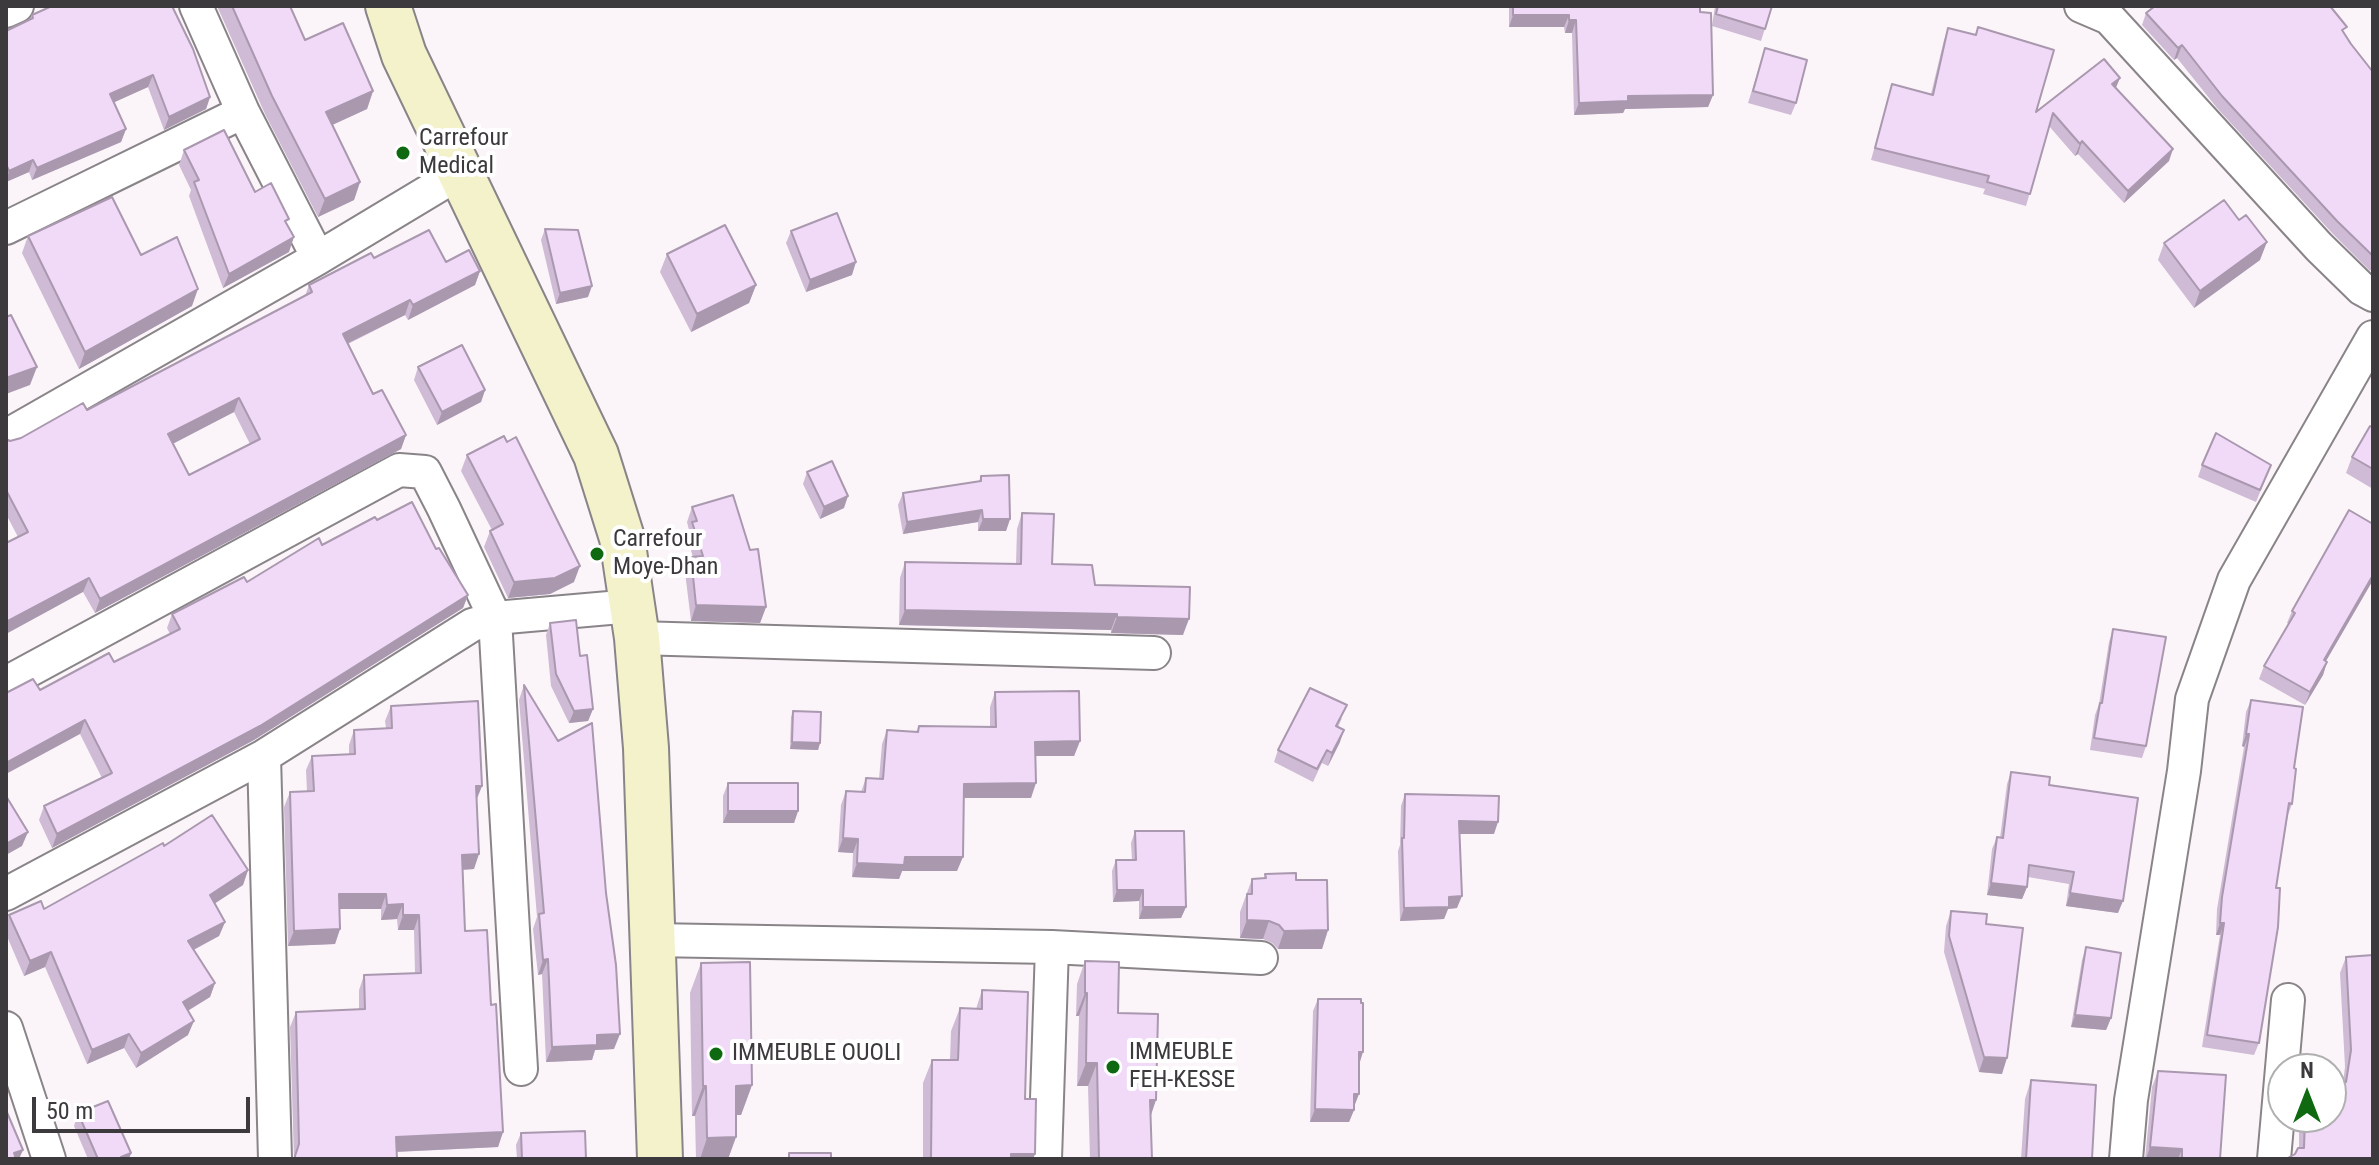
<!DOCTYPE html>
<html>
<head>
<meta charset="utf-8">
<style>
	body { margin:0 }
	#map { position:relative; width:2379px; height:1165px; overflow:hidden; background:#fbf5fa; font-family:"Roboto Condensed",sans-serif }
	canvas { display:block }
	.frame { position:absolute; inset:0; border:8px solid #3c3a3c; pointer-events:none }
	.north { position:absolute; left:2267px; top:1053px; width:80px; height:80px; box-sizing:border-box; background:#fff; border:2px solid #b1b0b1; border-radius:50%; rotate:0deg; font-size:22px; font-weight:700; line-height:32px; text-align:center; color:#3c3a3c }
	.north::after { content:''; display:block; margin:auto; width:28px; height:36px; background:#0f6911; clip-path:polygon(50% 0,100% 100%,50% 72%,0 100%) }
	.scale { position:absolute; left:32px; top:1097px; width:218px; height:36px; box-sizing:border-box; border:4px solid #3c3a3c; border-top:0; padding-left:10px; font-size:24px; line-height:28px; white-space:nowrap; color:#3c3a3c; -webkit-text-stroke:6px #fff; paint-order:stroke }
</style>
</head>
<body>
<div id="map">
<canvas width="2379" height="1165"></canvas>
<div class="frame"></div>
<div class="north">N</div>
<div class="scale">50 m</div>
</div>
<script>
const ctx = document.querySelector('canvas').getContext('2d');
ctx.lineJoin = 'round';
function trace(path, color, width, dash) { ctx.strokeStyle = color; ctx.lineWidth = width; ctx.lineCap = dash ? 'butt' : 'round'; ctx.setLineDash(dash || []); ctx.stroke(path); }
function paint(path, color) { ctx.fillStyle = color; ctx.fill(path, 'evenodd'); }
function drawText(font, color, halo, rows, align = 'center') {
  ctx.font = font + ' "Roboto Condensed",sans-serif'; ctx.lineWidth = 8; ctx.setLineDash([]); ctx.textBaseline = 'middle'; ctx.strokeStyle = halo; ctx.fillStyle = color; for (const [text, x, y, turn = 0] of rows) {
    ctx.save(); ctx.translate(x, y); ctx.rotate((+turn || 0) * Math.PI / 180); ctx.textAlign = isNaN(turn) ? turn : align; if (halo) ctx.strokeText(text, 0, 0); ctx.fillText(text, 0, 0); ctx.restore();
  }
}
const street = new Path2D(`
	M196 6 243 112 318 258
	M2081 6 2109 18 2319 247 2362 289 2373 295
	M6 11 17 6
	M6 228 243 112
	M6 436 318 258 461 172
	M637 638 1154 653
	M6 683 399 470 425 472 444 509 495 618 521 1069
	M264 756 275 1159
	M6 894 264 756 472 625 495 618 632 606
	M652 940 1052 947 1261 958
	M6 1028 49 1159
	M1045 1159 1052 947
	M2126 1159 2131 1100 2184 771 2192 699 2234 580 2373 337
	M2274 1159 2288 1000`);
const secondary = new Path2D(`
	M388 6 404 55 596 455 622 538 637 638 646 748 660 1159`);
const wall = new Path2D(`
	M217 6H290L305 40 373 91 367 109 332 125 360 182 354 200 318 217 265 114Z
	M1509 6H1700L1713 95 1708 107 1625 109 1623 113 1574 115 1572 33H1565L1564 27H1509Z
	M1715 6H1772L1761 41 1712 26Z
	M2146 13 2344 34 2373 72V268L2370 271 2333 234 2217 108 2177 58 2174 60 2142 25Z
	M32 15 210 97 206 109 164 130 148 87 114 102 126 129 121 142 32 180 29 172 6 182V31L30 20Z
	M1978 27 2036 112 2116 89 2169 161 2124 203 2078 154 2075 156 2049 126 2026 206 1983 194 1985 189 1871 160 1892 84 1931 94 1944 40 1948 28 1975 35Z
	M1765 48 1796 103 1791 115 1748 103Z
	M184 150 255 192 289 252 223 288 189 196 191 190 179 165Z
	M545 229 588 297 556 304 541 240Z
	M791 231 852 275 806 292 786 243Z
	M28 236 141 255 192 306 79 369 22 253Z
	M2164 243 2260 260 2194 308 2158 260Z
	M667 254 756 285 749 303 691 332 660 272Z
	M374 258 446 262 480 271 475 285 408 320 405 315 348 344 373 394 406 435 401 449 95 613 83 592 18 537 6 514V439L10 441 21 438 87 410 305 296 309 285ZM234 412 250 444 189 475 173 443Z
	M418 367 485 390 481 402 437 425 414 380Z
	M2373 428V489L2346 473 2352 457Z
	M467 455 574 582 550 594 508 598 484 547 490 531 492 530 461 471Z
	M2202 465H2271L2256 502 2198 477Z
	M807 472 844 508 820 519 803 484Z
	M981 476 1010 519 1006 531H978V522L903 534 898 505 903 493 979 481Z
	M692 507 766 607 760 623 691 621 685 572 691 557H693L687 537 689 530 687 522Z
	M1022 513 1052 564 1095 585 1183 635 1111 633V630L899 625 900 578 905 562 1016 564 1017 529Z
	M377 520 436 549 468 595 463 608 254 740 52 848 39 820 44 806 102 778 80 734 40 690 114 662 170 634 167 628 172 614 247 582 322 545Z
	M2373 524V580L2326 661 2327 662 2323 675 2305 705 2259 679 2264 666 2289 624 2287 623 2292 611Z
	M550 623 580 656 593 709 588 721 569 723 551 686 546 635Z
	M2113 629 2146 746 2142 758 2090 750 2095 715 2099 704 2109 642Z
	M524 685 614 1049 595 1050 592 1060 546 1062 542 974 538 975 533 929 537 917 519 700Z
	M995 692 1080 741 1074 756H1035L1031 798H964L957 871H902L899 879 852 877 853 853 838 852 841 805 846 791 861 792 866 778 879 779 882 744 887 730 916 732 919 726 990 727V707Z
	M2251 700 2294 768 2292 804 2288 815 2276 888 2259 1043 2254 1055 2202 1047 2220 935H2216L2217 909 2244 747 2242 746 2246 712Z
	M391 706 482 786 477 799 474 869 463 870 465 931 491 1005 503 1132 498 1147 397 1152V1159H294L290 1027 296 1012 359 1009V990L364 975 415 973 414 930H398L397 919 381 920V909H339L340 929 335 944 288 946 284 807 290 792H307L306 770 312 756 349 754V745L354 730 386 728 385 721Z
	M793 711 820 743 818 750 790 749 791 717Z
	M1342 718 1338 727 1340 742 1328 766 1322 763 1313 782 1274 762 1278 750Z
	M2011 772 2049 785 2118 913 2066 906 2069 884 2028 877 2027 887 2022 899 1987 895 1992 849 1997 837 2000 838 2007 784Z
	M728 783 798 811 794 823H723V796Z
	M1405 794 1494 834H1460L1457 908 1448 909 1444 919 1400 921 1398 851 1400 845 1401 806Z
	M1135 831 1186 907 1181 918 1139 919V901L1113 902 1112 871 1116 860H1132L1131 843Z
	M164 846 248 870 243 885 214 903 225 922 219 936 194 950 215 983 210 997 188 1011V1035L136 1068 124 1048 87 1064 45 967 24 976 6 934V924L9 915 44 909Z
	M1265 874 1296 880 1328 930 1322 949H1278L1272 943 1263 939 1240 938V912L1252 879 1264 878Z
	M1951 911 1986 924 2002 1074 1979 1072 1944 952 1946 926Z
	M2086 947 2111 1018 2106 1030 2071 1027 2082 960Z
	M2346 957 2373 1159 2295 1154 2299 1148V1117H2331L2343 1082 2345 1067 2340 973Z
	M1085 961 1118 1013 1150 1116 1152 1159H1090L1088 1086H1077L1079 1016H1076L1077 984Z
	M701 963 752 1085 741 1115H736V1137L728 1159H696L695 1116H692L690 993Z
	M982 990 1025 1099 1035 1154 1033 1159H923V1083L932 1060H950L951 1031 960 1008 976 1009Z
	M1318 999 1359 1065 1354 1110 1349 1122H1310L1313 1011Z
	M2158 1071 2220 1159H2145L2152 1087Z
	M2031 1080 2092 1159H2021L2025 1099Z
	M78 1113 131 1153 129 1159H88L74 1126Z
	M521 1133 586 1159H517L516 1145Z`);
const shadedWall = new Path2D(`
	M1513 15H1569L1564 27H1509Z
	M1569 20H1576L1572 33H1565Z
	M2182 45 2177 58 2174 60 2178 48Z
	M153 75 148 87 106 106 110 94Z
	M2120 78 2115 90 2112 84Z
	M373 91 367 109 319 131 326 112Z
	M1713 95 1708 107 1625 109 1623 113 1574 115 1579 103 1628 96Z
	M210 97 206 109 164 130 169 117Z
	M126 129 121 142 32 180 37 168Z
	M2082 141 2078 154 2075 156 2080 144Z
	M2173 149 2169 161 2124 203 2128 191Z
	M33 160 29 172 6 182 9 171Z
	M360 182 354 200 318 217 325 199Z
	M294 237 289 252 223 288 229 274Z
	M2267 242 2260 260 2194 308 2200 291Z
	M856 262 852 275 806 292 810 280Z
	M480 271 475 285 408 320 413 305Z
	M756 285 749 303 691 332 697 314Z
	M592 286 588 297 556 304 560 293Z
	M198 289 192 306 79 369 85 352Z
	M410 300 405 315 338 348 343 334Z
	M37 367 30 385 6 394V378Z
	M485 390 481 402 437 425 442 412Z
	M239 398 234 412 163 449 168 434Z
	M406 435 401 449 95 613 100 599Z
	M848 496 844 508 820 519 824 507Z
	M982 510 978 522 903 534 907 522Z
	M983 519H1010L1006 531H978Z
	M580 566 574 582 550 594 508 598 514 582Z
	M2373 575V580L2319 673 2324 660Z
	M89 578 83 592 6 634V622Z
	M468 595 463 608 254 740 52 848 57 834Z
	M696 605 766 607 760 623 691 621Z
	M905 610 1117 614 1111 630 899 625Z
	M1117 617 1189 619 1183 635 1111 633Z
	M2327 662 2323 675 2305 705 2310 692Z
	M593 709 588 721 569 723 574 711Z
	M85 720 80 734 6 774V763Z
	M1344 730 1340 742 1328 766 1332 753Z
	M2246 734H2249L2244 747 2242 746Z
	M1080 741 1074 756H1030L1035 742Z
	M792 742 820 743 818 750 790 749Z
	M1036 783 1031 798H959L964 784Z
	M476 786H482L476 800Z
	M728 811H798L794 823H723Z
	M1459 821 1498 822 1494 834H1455Z
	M28 832 22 846 6 855V844Z
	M843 838 858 839 853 853 838 852Z
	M479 854 474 869 457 870 462 855Z
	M905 857H963L957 871H902L899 879 852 877 857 863Z
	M248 870 243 885 205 910 210 895Z
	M1991 883 2027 887 2022 899 1987 895Z
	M1117 890H1143L1139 901 1113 902Z
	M2070 893 2123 901 2118 913 2066 906Z
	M339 894H386L381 909H333Z
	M1462 896 1457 908 1448 909 1444 919 1400 921 1404 908 1449 897Z
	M403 904 397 919 381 920 387 905Z
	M1143 907H1186L1181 918 1139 919Z
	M403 915H419L414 930H398Z
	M1247 920 1269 921 1263 939 1240 938Z
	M225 922 219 936 183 955 188 941Z
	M2220 923H2224L2220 935H2216Z
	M340 929 335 944 288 946 294 931Z
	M1328 930 1322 949H1278L1284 931Z
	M51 952 45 967 24 976 30 961Z
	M548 959 542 974 538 975 543 960Z
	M215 983 210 997 177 1017 183 1002Z
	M1085 993H1087L1079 1016H1076Z
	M2075 1015 2111 1018 2106 1030 2071 1027Z
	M194 1021 188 1035 136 1068 141 1053Z
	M129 1034 124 1048 87 1064 92 1050Z
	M620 1034 614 1049 595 1050 592 1060 546 1062 552 1047 597 1035Z
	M1359 1052H1363L1359 1065Z
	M1984 1057 2007 1058 2002 1074 1979 1072Z
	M1086 1063H1097L1088 1086H1077Z
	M752 1085 741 1115H726L736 1086Z
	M703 1086H706L695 1116H692Z
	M1354 1094H1359L1354 1107Z
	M1150 1100H1156L1148 1124Z
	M1315 1109 1354 1110 1349 1122H1310Z
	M503 1132 498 1147 391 1152 396 1137Z
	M736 1137 728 1159H700L707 1138Z
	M2150 1147 2182 1149 2178 1159H2146Z
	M23 1150 19 1159H12L14 1153Z
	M131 1153 129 1159H120L121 1157Z
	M1011 1154H1035L1033 1159H1009Z`);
const building = new Path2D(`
	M52 6H172L193 49 210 97 169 117 153 75 110 94 126 129 37 168 33 160 9 171 6 164V31L33 18 32 15Z
	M232 6H290L305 40 343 23 373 91 326 112 360 182 325 199 272 96Z
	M1513 6H1700V12L1711 13 1713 95 1628 96V101L1579 103 1576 20H1569V15H1513Z
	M1718 6H1772L1765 29 1716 14Z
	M2155 6H2330L2347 27 2342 30 2351 44 2373 72V256L2337 221 2222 96 2182 45 2178 48 2146 13Z
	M1978 27 2054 50 2036 112 2104 59 2120 78 2112 84 2173 149 2128 191 2082 141 2080 144 2053 113 2030 194 1987 182 1989 176 1875 148 1892 84 1933 95 1948 28 1976 35Z
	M1765 48 1807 60 1796 103 1753 91Z
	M224 130 255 192 271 183 289 219 285 221 294 237 229 274 194 182 199 180 184 150Z
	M112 197 141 255 177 237 198 289 85 352 28 236Z
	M2224 200 2239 220 2246 215 2267 242 2200 291 2164 243Z
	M837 213 856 262 810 280 791 231Z
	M725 225 756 285 697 314 667 254Z
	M545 229 578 230 592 286 560 293Z
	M429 230 446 262 469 250 480 271 413 305 410 300 343 334 373 394 382 390 406 435 100 599 89 578 6 622V543L28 532 6 490V439L10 441 21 438 83 403 87 410 312 292 309 285 371 253 374 258ZM239 398 260 439 189 475 168 434Z
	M11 315 37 367 6 378V317Z
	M462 345 485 390 442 412 418 367Z
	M2370 426 2373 428V469L2352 457Z
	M2216 433 2271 465 2260 490 2202 465Z
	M504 436 507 442 516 437 580 566 555 578 514 582 490 531 503 524 467 455Z
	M832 461 848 496 824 507 807 472Z
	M1009 475 1010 519H983L982 510 907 522 903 493 981 481V476Z
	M733 495 750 550 758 549 766 607 696 605 691 557 703 556 692 522 697 521 692 507Z
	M412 502 436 549 439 548 468 595 260 726 57 834 44 806 112 773 85 720 6 763V693L33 679 40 690 109 653 114 662 180 629 172 614 244 577 247 582 319 538 322 545 375 517 377 520Z
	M2349 510 2373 524V575L2324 660 2327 662 2310 692 2264 666 2295 613 2292 611Z
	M1022 513 1054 514 1052 564 1092 565 1095 585 1190 587 1189 619 1117 617V614L905 610V562L1021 564Z
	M576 620 580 656 587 655 593 709 574 711 556 674 550 623Z
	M2113 629 2166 637 2146 746 2094 738 2100 703H2102Z
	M524 685 558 741 592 723 606 893 616 965 620 1034 597 1035V1045L552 1047 548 959 543 960 539 914 544 913Z
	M1310 688 1347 705 1336 726 1344 730 1332 753 1327 750 1317 769 1278 750Z
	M1079 691 1080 741 1035 742 1036 783 964 784 963 857H905L904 865 857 863 858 839 843 838 846 791 865 792 866 778 883 779 887 730 918 732 919 726 996 727 995 692Z
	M2251 700 2303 707 2294 768 2296 769 2292 804 2289 803 2276 888H2280L2278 927 2259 1043 2207 1035 2224 923H2220L2222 897 2249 734H2246Z
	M478 701 482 786H476L479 854 462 855 465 931 487 930 491 1005 496 1004 503 1132 396 1137 397 1159H295V1156L299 1144 296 1012 365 1009 364 975 421 973 419 915H403V904L387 905 386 894H339L340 929 294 931 290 792 314 791 312 756 355 754 354 730 392 728 391 706Z
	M793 711 821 712 820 743 792 742Z
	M2011 772 2050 777 2049 785 2138 798 2123 901 2070 893 2074 872 2029 865 2027 887 1991 883 1997 837 2003 838Z
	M728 783H798V811H728Z
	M1405 794 1499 796 1498 822 1459 821 1462 896 1449 897V907L1404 908 1402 838H1404Z
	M6 796 28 832 6 844Z
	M212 815 248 870 210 895 225 922 188 941 215 983 183 1002 194 1021 141 1053 129 1034 92 1050 51 952 30 961 9 915 41 901 44 909 163 843 164 846Z
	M1135 831H1184L1186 907H1143V890H1117L1116 860H1136Z
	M1296 873V880H1327L1328 930 1284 931 1279 925 1269 921 1247 920V894H1252V879L1266 878 1265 874Z
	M1951 911 1987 914 1986 924 2023 928 2007 1058 1984 1057 1949 936Z
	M2086 947 2121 953 2111 1018 2075 1015Z
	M2373 955V1159H2286L2295 1154 2298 1148H2304L2305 1117H2331V1082H2346L2351 1050 2346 957Z
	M1085 961 1119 962 1118 1013 1158 1014 1156 1100H1150L1152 1159H1099L1097 1063H1086L1087 993H1085Z
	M750 962 752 1085 736 1086V1137L707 1138 706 1086H703L701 963Z
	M982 990 1028 992 1025 1099H1036L1035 1154H1011V1159H931L932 1060H958L960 1008 982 1009Z
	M1318 999H1361V1003H1363V1052H1359V1094H1354V1110L1315 1109Z
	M2158 1071 2226 1075 2220 1159H2182V1149L2150 1147Z
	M2031 1080 2096 1085 2092 1159H2026Z
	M108 1101 131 1153 121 1157 122 1159H98L78 1113Z
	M6 1110 23 1150 14 1153 16 1159H6Z
	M585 1131 586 1159H522L521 1133Z
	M789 1153H831V1159H789Z`);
const markers = [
	[403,153,8,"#0f6911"],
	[597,554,8,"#0f6911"],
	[716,1054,8,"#0f6911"],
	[1113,1067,8,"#0f6911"]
];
const poiNames = [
	["Carrefour",419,139],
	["Medical",419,167],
	["Carrefour",613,540],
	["Moye-Dhan",613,568],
	["IMMEUBLE",1129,1053],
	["FEH-KESSE",1129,1081],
	["IMMEUBLE OUOLI",732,1054]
];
trace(street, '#898488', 36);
trace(secondary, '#898488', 48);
trace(street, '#fff', 32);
trace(secondary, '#f3f2cb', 44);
paint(wall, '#cfbbd5');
paint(shadedWall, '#a998ae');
paint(building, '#f1d9f8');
trace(building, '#a998ae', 2);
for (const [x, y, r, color] of markers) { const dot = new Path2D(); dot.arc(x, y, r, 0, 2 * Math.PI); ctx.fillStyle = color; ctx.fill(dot); trace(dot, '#fff', 3); }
drawText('24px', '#3c3a3c', '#fff', poiNames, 'left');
</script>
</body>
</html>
